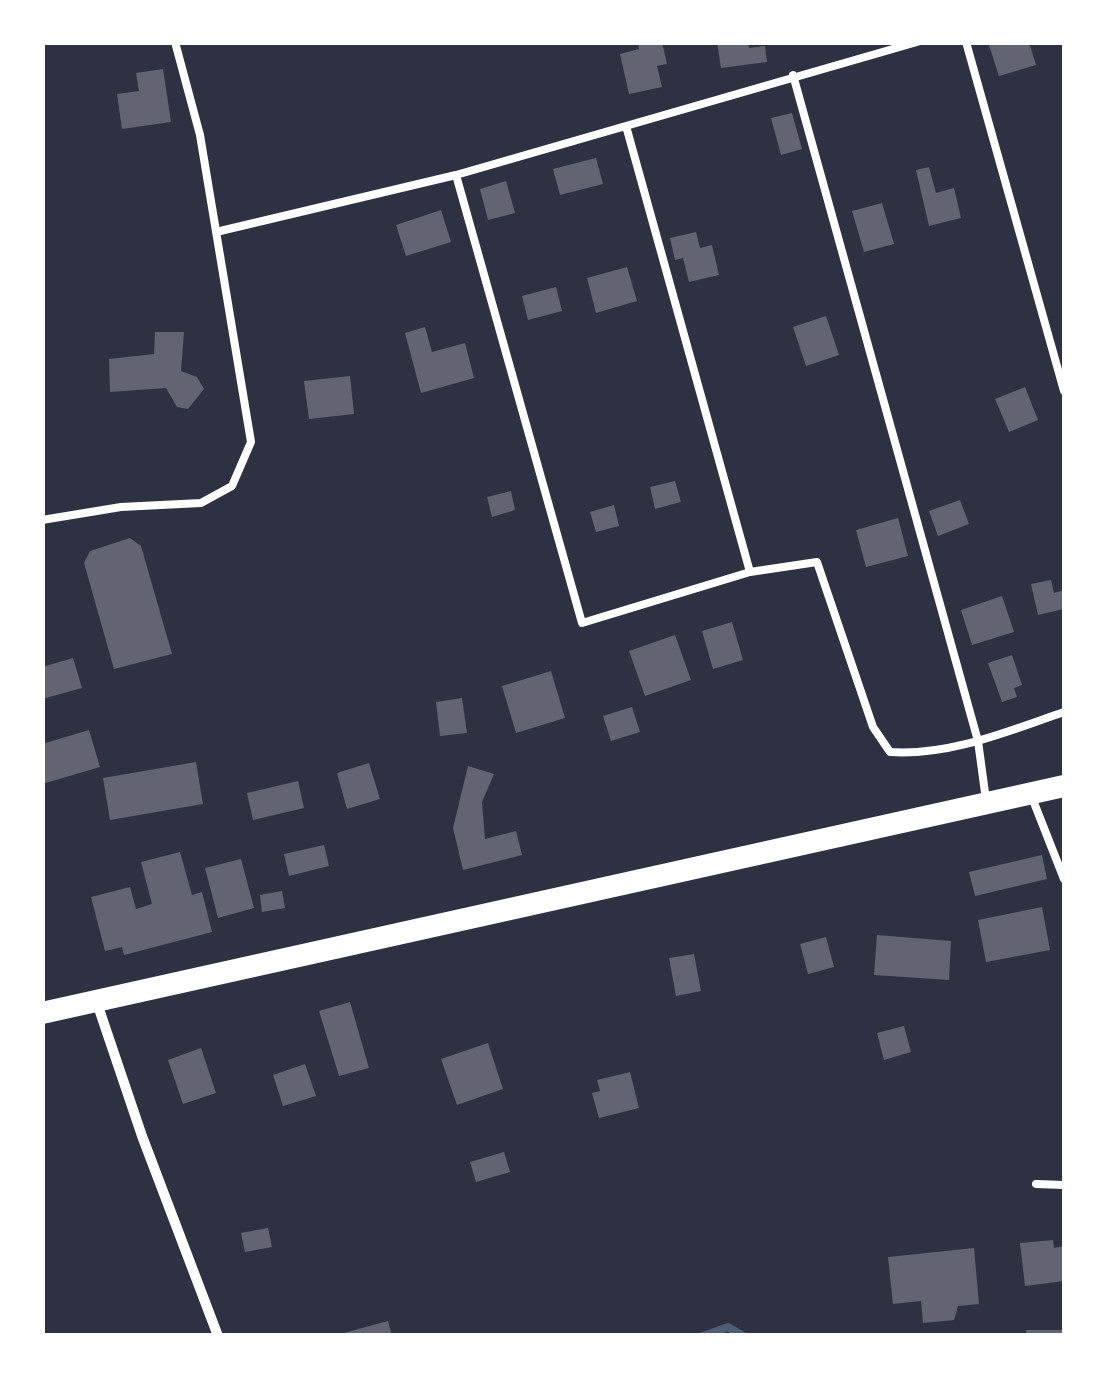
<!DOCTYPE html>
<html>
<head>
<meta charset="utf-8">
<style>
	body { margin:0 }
	#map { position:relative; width:1107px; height:1378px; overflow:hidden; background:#2d3142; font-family:"Fira Sans Condensed",sans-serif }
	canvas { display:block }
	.frame { position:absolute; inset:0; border:45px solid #fff; pointer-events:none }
</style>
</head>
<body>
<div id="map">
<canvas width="1107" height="1378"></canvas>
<div class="frame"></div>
</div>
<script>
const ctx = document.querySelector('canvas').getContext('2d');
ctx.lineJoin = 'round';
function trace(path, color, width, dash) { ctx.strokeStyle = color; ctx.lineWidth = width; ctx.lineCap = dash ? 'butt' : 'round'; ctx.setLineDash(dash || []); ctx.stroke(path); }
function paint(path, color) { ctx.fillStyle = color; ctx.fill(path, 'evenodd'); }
const stream = new Path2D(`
	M703 1336 728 1327 743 1336`);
const building = new Path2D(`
	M638 42H662L667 64 657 66 662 87 629 94 620 54 639 49Z
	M717 42H748L749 48 765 46 767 62 721 68Z
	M988 42H1029L1036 65 999 76Z
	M163 69 171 122 122 129 117 94 139 91 136 73Z
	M792 113 802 149 781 155 771 118Z
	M596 158 603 184 560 195 553 169Z
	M929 167 936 193 954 188 961 218 929 226 916 170Z
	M506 181 515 213 488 220 480 189Z
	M882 203 894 244 864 252 852 211Z
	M441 210 451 242 406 256 396 225Z
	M696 232 700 248 712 245 719 275 689 282 683 258 675 260 670 238Z
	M627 267 637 301 596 313 587 278Z
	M556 287 562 311 528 320 522 296Z
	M826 316 839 355 806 366 793 327Z
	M425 327 432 352 465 343 474 378 421 393 405 333Z
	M155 332H184L181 371 197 377 204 389 188 409 177 407 166 388 110 392 109 359 154 354Z
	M350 376 354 414 309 419 304 381Z
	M1025 387 1038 420 1009 432 995 399Z
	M675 481 681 502 655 509 650 487Z
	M511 491 515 510 492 517 487 497Z
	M960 500 969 524 938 536 929 511Z
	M614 505 619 526 596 532 590 512Z
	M898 518 908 556 866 567 856 530Z
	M130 538 141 546 172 654 114 669 84 563 90 551Z
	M1051 580 1054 593 1064 590V609L1038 615 1031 584Z
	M1002 596 1014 632 972 645 961 610Z
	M732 622 743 660 713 669 702 631Z
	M675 635 691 680 645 696 629 651Z
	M1012 655 1022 685 1014 688 1017 697 1002 702 988 663Z
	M73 658 82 688 42 699V667Z
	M551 671 565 718 516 733 502 686Z
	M462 698 467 733 440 736 436 702Z
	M632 707 640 732 611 741 603 716Z
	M89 730 100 767 42 784V744Z
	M196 762 203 804 110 820 103 778Z
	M369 763 380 799 347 809 337 773Z
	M468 766 494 774 482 802 485 839 516 831 522 855 463 870 453 828Z
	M298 781 304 808 253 820 247 793Z
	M324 845 329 866 289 876 284 854Z
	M180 852 192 895 202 892 212 932 124 955 122 947 105 951 91 897 130 887 136 909 152 904 141 862Z
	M1042 855 1047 879 975 896 969 872Z
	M241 859 254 908 218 918 205 868Z
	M282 891 285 908 262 912 260 895Z
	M1042 907 1050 950 986 962 978 920Z
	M877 935 951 941 949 980 874 975Z
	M826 937 834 967 808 974 800 944Z
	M694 954 701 991 676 996 669 958Z
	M350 1002 369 1068 339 1076 319 1011Z
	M904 1026 911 1052 884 1060 877 1033Z
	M488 1043 503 1089 457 1105 441 1059Z
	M201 1048 216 1093 183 1104 168 1060Z
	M305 1064 316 1096 283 1106 273 1075Z
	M630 1072 639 1108 599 1118 592 1093 600 1091 597 1080Z
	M504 1152 510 1172 476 1182 470 1162Z
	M268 1228 272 1247 245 1252 241 1233Z
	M1053 1240 1054 1248 1064 1246V1281L1025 1286 1020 1243Z
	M974 1248 979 1304 958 1306 954 1320 923 1323 921 1301 893 1304 888 1257Z
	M388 1321 392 1336H340V1334Z
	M1026 1330H1063V1336H1026Z`);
const service = new Path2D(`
	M966 42 1064 391
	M793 75 978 741 986 800
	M626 126 750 572
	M456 175 582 623 750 572 817 562 873 727 890 752C950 756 1008 731 1064 712
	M216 232 456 175 917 42
	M42 520 121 507 201 503 232 486 251 442 200 135 175 42
	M1031 795 1064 879
	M1036 1184 1064 1185`);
const minor = new Path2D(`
	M97 1003 142 1136 218 1336`);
const primary = new Path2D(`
	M42 1013 1064 786`);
trace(stream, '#4f5d75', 8);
paint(building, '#626471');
trace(service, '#fff', 8);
trace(minor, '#fff', 10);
trace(primary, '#fff', 22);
</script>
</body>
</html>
